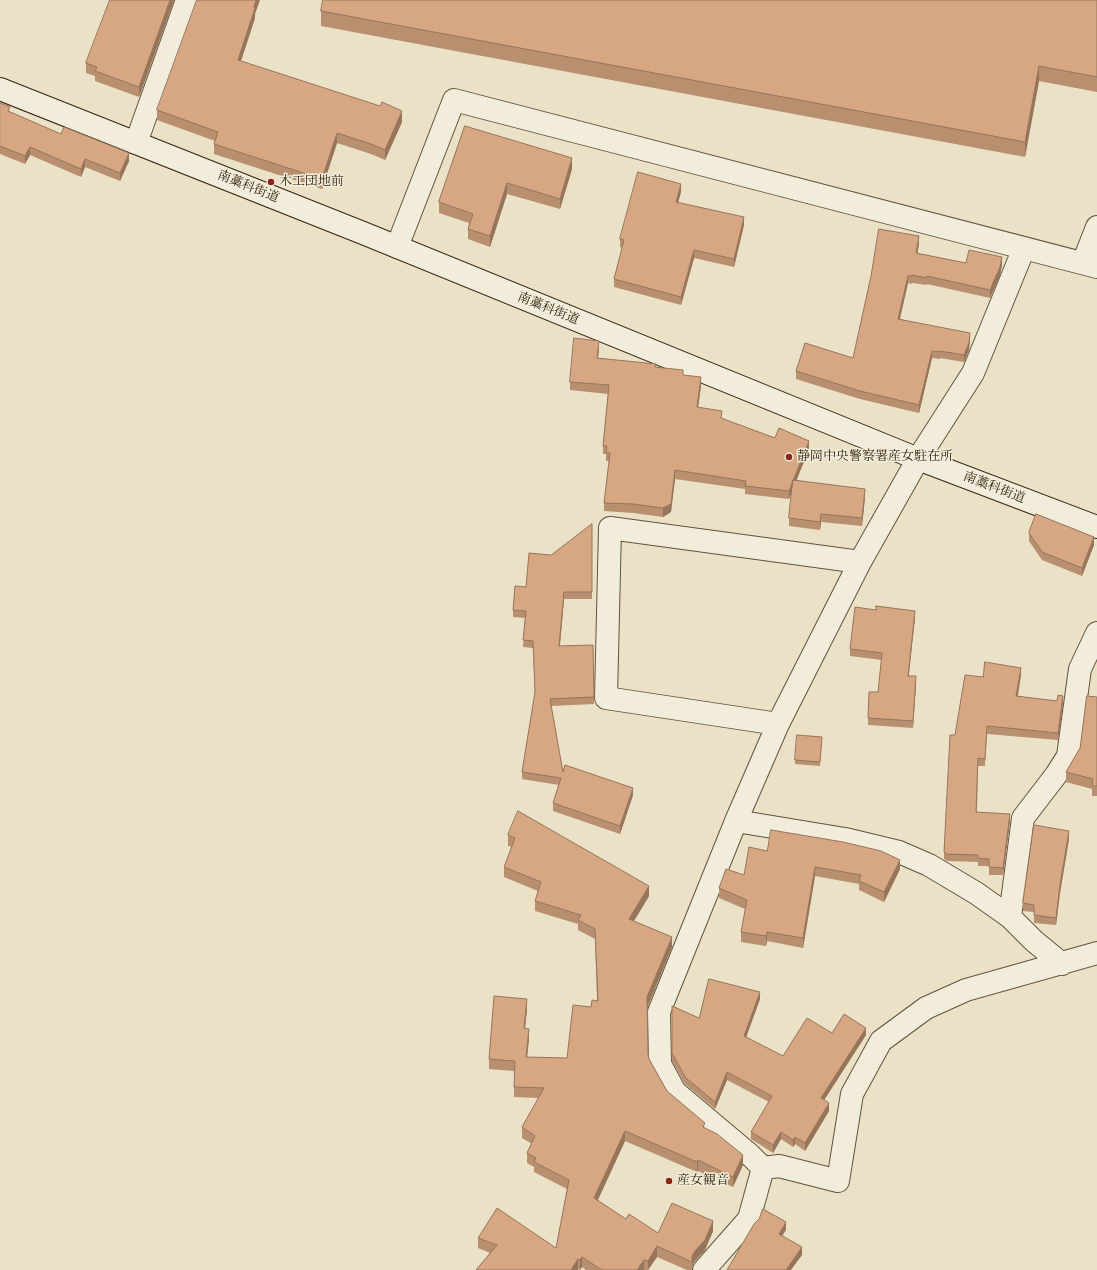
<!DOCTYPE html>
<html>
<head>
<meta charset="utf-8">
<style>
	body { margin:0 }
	canvas { display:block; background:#ebe1c6 }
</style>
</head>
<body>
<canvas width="1097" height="1270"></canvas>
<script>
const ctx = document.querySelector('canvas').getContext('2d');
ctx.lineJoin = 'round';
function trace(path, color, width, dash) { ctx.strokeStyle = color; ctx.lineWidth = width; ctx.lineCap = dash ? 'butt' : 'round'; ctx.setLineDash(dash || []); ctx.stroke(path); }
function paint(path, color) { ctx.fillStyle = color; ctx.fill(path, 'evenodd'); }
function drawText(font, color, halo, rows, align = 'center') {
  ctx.font = font + ' "Libre Bodoni","Noto Serif JP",serif'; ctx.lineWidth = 3; ctx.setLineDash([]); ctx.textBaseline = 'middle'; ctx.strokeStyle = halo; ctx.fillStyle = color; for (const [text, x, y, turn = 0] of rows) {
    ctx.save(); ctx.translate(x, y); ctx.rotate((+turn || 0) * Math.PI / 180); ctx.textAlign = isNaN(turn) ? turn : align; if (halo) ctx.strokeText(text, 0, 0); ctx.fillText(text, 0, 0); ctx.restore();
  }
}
const minor = new Path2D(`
	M136 143 187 0
	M397 247 454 100 1097 267
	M1083 263 1097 227
	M778 724 606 698 610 528 860 562
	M736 821 845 839 899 852 929 865 976 893 1010 917 1034 941 1062 964
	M1010 917 1023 818 1056 775 1068 756 1080 669 1097 633
	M763 1168 750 1155 675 1092 660 1064 659 1012 736 821 778 724 860 562 918 459 973 373 1024 248
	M763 1168 779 1166 838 1181 852 1094 881 1041 926 1008 966 990 1097 953
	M704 1270 749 1219 763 1168`);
const secondary = new Path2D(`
	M0 89 363 233 918 459 1097 527`);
const wall = new Path2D(`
	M174 0 139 97 95 81V76L86 73V63Z
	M1097 0V92L1039 81 1025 157 321 26V11Z
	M255 14V18L241 61 402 122 385 160 371 154 337 143 322 189 214 154V144L215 141 157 120V110Z
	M0 103 10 112 61 134 129 161 120 181 85 167 81 177 30 155 25 164 0 154Z
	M465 126 572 169 560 209 507 194 490 247 468 239V229L469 223 439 213V202Z
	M681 192 678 203 744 225 734 267 694 258 681 305 614 287V279L622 248 620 247V239Z
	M919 244 917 254 966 263 1002 265 1000 275 990 298 927 284V285L912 283V284L908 283 900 319 970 340 969 350 964 362 940 358V359L932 358 919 413 860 399 796 379V371L853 358Z
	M599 349 598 358 656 367 683 375 701 386 698 407 722 419 775 438 809 449 796 481 865 497 862 526 821 522 820 530 789 526V518L792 490 789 499 745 494V489L675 479 671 512 663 517 633 513 604 511V503L609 461H606V454H603V446L608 394 570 390V382Z
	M592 524V599H564L560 646 593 645 594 704 551 706 563 772 633 795 620 834 553 811V803L559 785 522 779V772L535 693 533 648 523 647 525 618 513 617V610L526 587 551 555Z
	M1029 533 1094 545 1082 576 1042 560 1029 541Z
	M915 618 908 676 916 684 913 728 868 725V718L878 692 882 660 850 656V649Z
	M1021 675 1018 696 1063 703 1058 740 987 734 985 766H978L977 812 1010 821 1003 875H989V866H978V862L947 861 944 859V852L955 735 983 677Z
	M1097 697V796H1092V789L1066 782V772L1080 748Z
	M822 741 820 766 795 764V760Z
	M508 835 649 896 634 921 672 947 647 1008 648 1054 649 1059 667 1091 743 1165 733 1187 698 1171 697 1172 625 1141 598 1200 626 1219 658 1233 713 1231 705 1250 694 1262 692 1267V1270H687L657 1257 648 1270H586L582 1267 580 1270 578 1269V1270H476L490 1253 478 1248V1238L556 1248 567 1189 534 1172V1167L527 1163V1153L532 1144 522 1138V1127L539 1098 514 1097V1071L489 1069V1059L527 1009 525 1028 529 1039 527 1057 567 1058 591 1007 597 1001 595 939 578 930V924L535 911V901L538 891 504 877V867L512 847 508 846Z
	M1069 839 1060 893 1056 925 1034 923V912L1023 911V903Z
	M767 851 900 869 884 902 859 890V884L815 876 803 948 767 941 766 946 741 942V932L745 909 719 898V888L744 875Z
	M760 999 746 1037 783 1056 832 1033 866 1035 824 1100 829 1111 805 1151 795 1144 793 1147 781 1139 773 1153 751 1139V1132L769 1102 727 1080 715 1109 685 1084 672 1061V1006L699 1018Z`);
const shadedWall = new Path2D(`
	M170 0H174L139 97V87Z
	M256 0H260L255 14V18L238 70V60Z
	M1039 66V81L1025 157V142Z
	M402 111V122L385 160V150Z
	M337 133V143L322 189V179Z
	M30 147V155L25 164V156Z
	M129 153V161L120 181V173Z
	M572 158V169L560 209V199Z
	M85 159V167L81 177V169Z
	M507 183V194L490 247V236Z
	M681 184V192L676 210V202Z
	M744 217V225L734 267V259Z
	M919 236V244L916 261V253Z
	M694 250V258L681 305V297Z
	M1002 257V265L1000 275 990 298V290Z
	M908 276V283L898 326V319Z
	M970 333V340L969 350 964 362V355Z
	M599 341V349L597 366V358Z
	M932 351V358L919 413V405Z
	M701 377V386L697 416V407Z
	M809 441V449L789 499V491Z
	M675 470V479L671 512 663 517V508Z
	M865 489V497L862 526V518Z
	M821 514V522L820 530V522Z
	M1094 537V545L1082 576V568Z
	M564 592V599L559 653V646Z
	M915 611V618L908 683V676Z
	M1021 668V675L1016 704V696Z
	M916 676V684L913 728V721Z
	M1063 696V703L1058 740V733Z
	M633 788V795L620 834V826Z
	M1010 814V821L1003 875V868Z
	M1069 831V839L1060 893 1056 925V918L1060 885Z
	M900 860V869L884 902V892Z
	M815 867V876L803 948V938Z
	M649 886V896L629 929V919Z
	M767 932V941L766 946V936Z
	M672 937V947L647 1008V997Z
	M760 992V999L744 1043V1036Z
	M527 999V1009L524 1038V1028Z
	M866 1028V1035L821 1105V1098Z
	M529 1029V1039L526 1067V1057Z
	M727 1072V1080L715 1109V1102Z
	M829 1103V1111L805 1151V1143Z
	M625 1131V1141L594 1208V1198Z
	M781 1132V1139L773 1153V1145Z
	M795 1137V1144L793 1147V1140Z
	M743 1155V1165L733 1187V1177Z
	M698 1160V1171L697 1172V1162Z
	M713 1221V1231L705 1250 694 1262 692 1267V1257Z
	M786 1222V1230L779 1241V1234Z
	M657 1246V1257L648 1270V1261Z
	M802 1247V1255L791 1270H786Z
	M582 1257V1267L580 1270V1260Z
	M578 1259V1270H571Z
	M644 1260V1270H637Z`);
const building = new Path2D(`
	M110 0H170L139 87 95 71 97 67 86 63Z
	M197 0H256L254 7 255 8 238 60 380 106 382 102 402 111 385 150 371 144 337 133 322 179 214 144 218 132 157 110Z
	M323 0H1097V77L1039 66 1025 142 321 11Z
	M0 103 10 107 8 111 61 134 64 127 129 153 120 173 85 159 81 169 30 147 25 156 0 146Z
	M465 126 572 158 560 199 507 183 490 236 468 229 473 214 439 202Z
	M638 172 681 184 676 202 744 217 734 259 694 250 681 297 614 279 624 240 620 239Z
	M879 229 919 236 916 253 966 263 969 250 1002 257 1000 267 990 290 927 276V278L912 275V276H908L898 319 970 333 969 343 964 355 940 351V352L932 351 919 405 860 391 796 371 805 343 853 358 871 276Z
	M574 338 599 341 597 358 656 364 655 367 683 370V375L701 377 697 407 722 411 721 418 775 438 779 428 809 441 789 491 745 486 746 481 675 470 671 504 663 508 633 504 604 503 610 453 606 452 607 446H603L609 385 570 382Z
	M793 480 865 489 862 518 821 514 820 522 789 518Z
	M1036 514 1094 537 1082 568 1042 552 1029 533Z
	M592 524V592H564L559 646 593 645 594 697 550 699 563 772 565 765 633 788 620 826 553 803 561 778 522 772 535 692 533 641 523 640 526 611 513 610 515 586 526 587 529 553 551 555Z
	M876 606 915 611 908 676H916L913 721 868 718 869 692H878L882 653 850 649 855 607 876 610Z
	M985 662 1021 668 1016 696 1057 701 1058 695 1063 696 1058 733 987 726 985 759 978 758 976 812 1010 814 1003 868 989 867V859L978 858V855L947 854 944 852 950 735H955L965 675 983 677Z
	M1087 696 1097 697V786H1092L1093 779 1066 772 1080 748Z
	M797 735 822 737 820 762 795 760Z
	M518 811 649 886 629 919 672 937 647 997 648 1054 649 1059 667 1091 705 1123 703 1127 717 1134 743 1155 733 1177 698 1160 697 1162 625 1131 594 1198 626 1219 629 1214 658 1233 672 1203 713 1221 705 1240 694 1252 692 1257V1262L657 1246 648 1261 644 1260 637 1270H602L582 1257 580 1260 578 1259 571 1270H476L497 1245 478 1238 497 1208 556 1248 569 1180 534 1162 536 1158 527 1153 535 1136 522 1127 544 1088 514 1087 515 1061 489 1059 494 996 527 999 524 1028 529 1029 526 1057 567 1058 573 1005 591 1007 592 1000 598 1001 595 929 578 920 581 915 535 901 541 882 504 867 515 838 508 835Z
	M1034 825 1069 831 1060 885 1056 918 1034 915V905L1023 903Z
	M771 830 843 842 881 851 900 860 884 892 859 881 861 875 815 867 803 938 767 932 766 936 741 932 747 900 719 888 726 869 744 875 749 847 767 851Z
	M709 979 760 992 744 1036 783 1056 807 1018 832 1033 844 1014 866 1028 821 1098 829 1103 805 1143 795 1137 793 1140 781 1132 773 1145 751 1132 772 1096 727 1072 715 1102 685 1077 672 1053V1006L699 1018Z
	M763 1209 786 1222 779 1234 802 1247 786 1270H727L754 1224 759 1219Z`);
const markers = [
	[271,182,4,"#8f2418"],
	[789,457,4,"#8f2418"],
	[669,1181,4,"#8f2418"]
];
const poiNames = [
	["木工団地前",279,182],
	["静岡中央警察署産女駐在所",797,457],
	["産女観音",677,1181]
];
const streetNames = [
	["南藁科街道",248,187,22],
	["南藁科街道",548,309,22],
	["南藁科街道",994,488,21]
];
trace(minor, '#61533e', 24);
trace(secondary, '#332410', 24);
trace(minor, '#f2ecda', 22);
trace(secondary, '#f2ecda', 22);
paint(wall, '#b89070');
paint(shadedWall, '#96755b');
paint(building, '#d6a782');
trace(building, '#96755b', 1);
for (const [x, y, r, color] of markers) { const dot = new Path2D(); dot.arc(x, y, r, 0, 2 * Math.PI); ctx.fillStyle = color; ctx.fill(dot); trace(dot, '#f2ecda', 1.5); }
drawText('13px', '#332410', '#f2ecda', poiNames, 'left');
drawText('13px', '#332410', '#f2ecda', streetNames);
</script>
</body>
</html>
